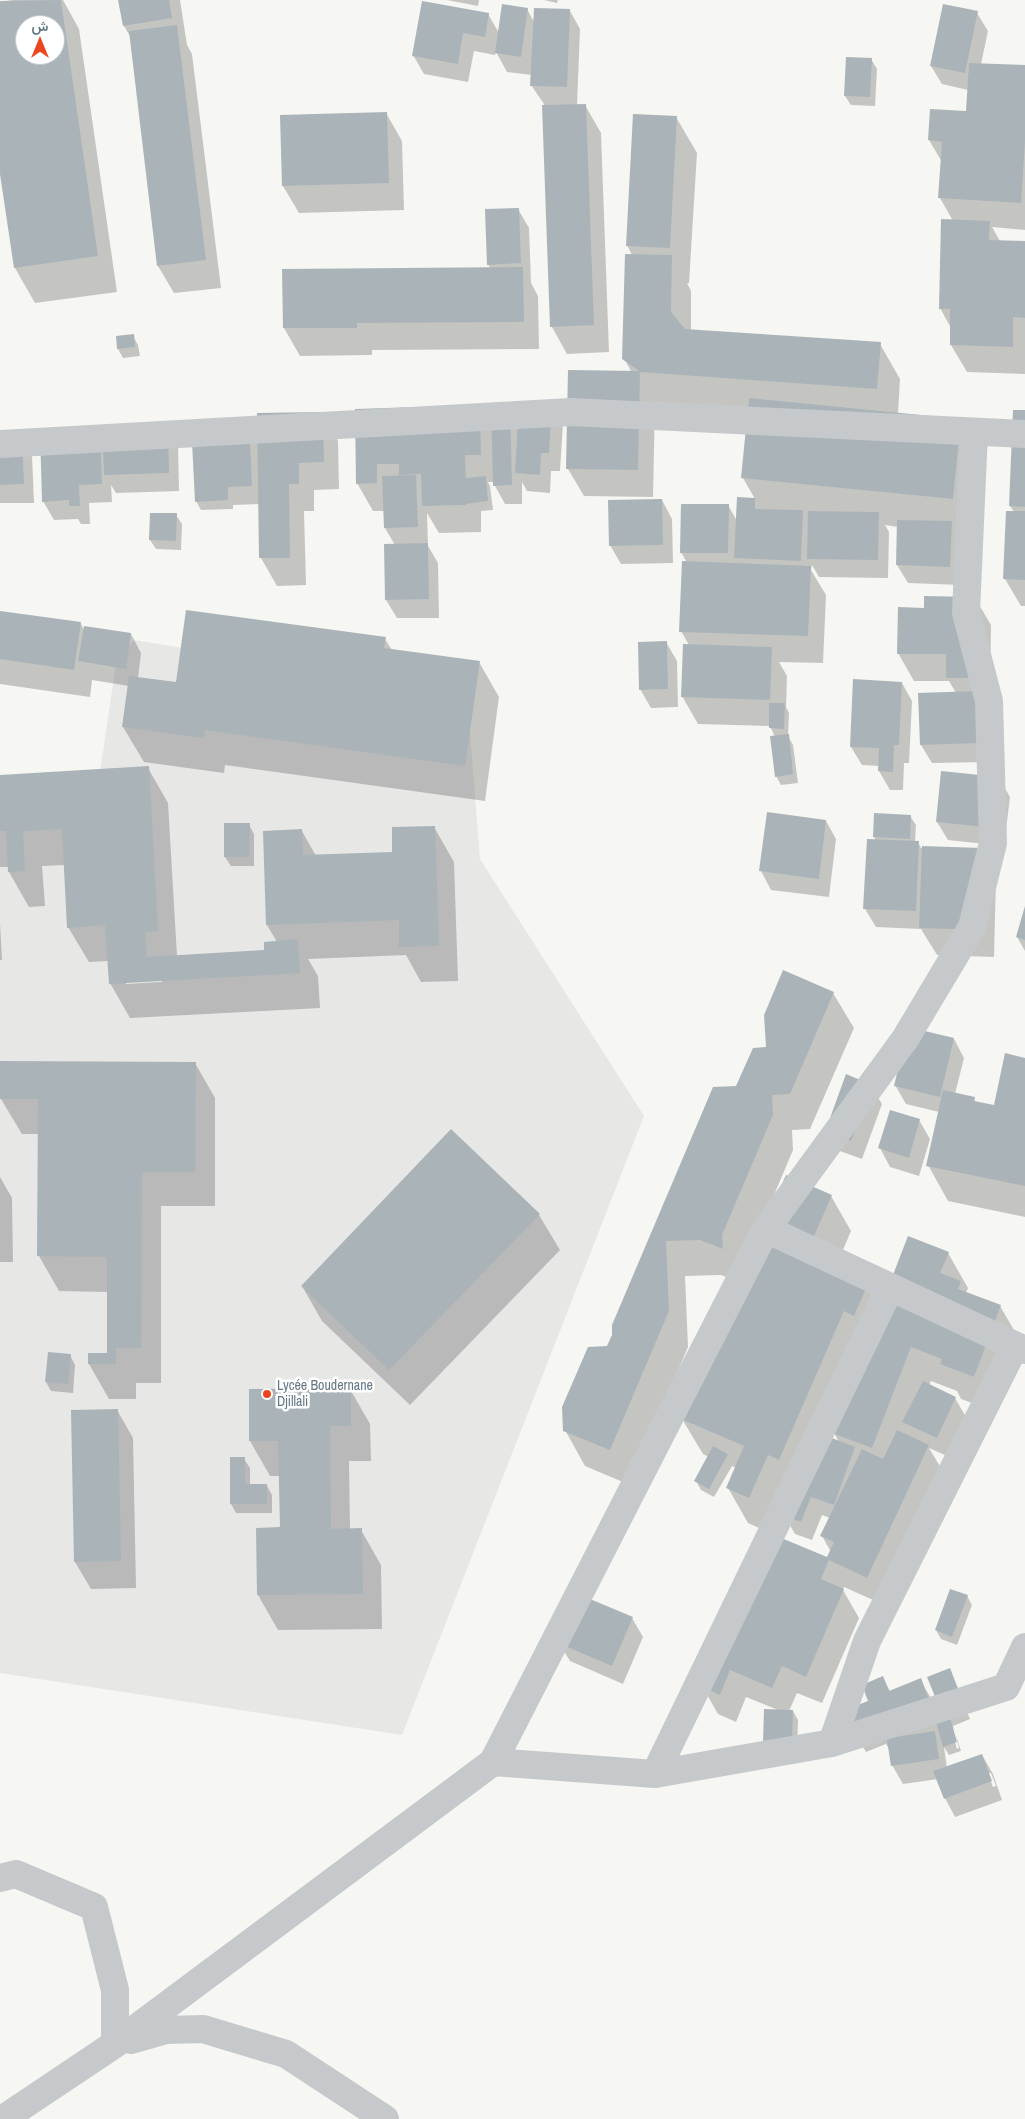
<!DOCTYPE html>
<html>
<head>
<meta charset="utf-8">
<style>
	body { margin:0 }
	#map { position:relative; width:1025px; height:2119px; overflow:hidden; background:#f6f6f2; font-family:"Archivo Narrow",Vazirmatn,sans-serif }
	canvas { display:block }
	.north { position:absolute; left:15px; top:15px; width:50px; height:50px; box-sizing:border-box; background:#fff; border:1px solid #c1c9ce; border-radius:50%; rotate:0deg; font-size:14px; font-weight:700; line-height:20px; text-align:center; color:#647785 }
	.north::after { content:''; display:block; margin:auto; width:18px; height:22px; background:#eb471e; clip-path:polygon(50% 0,100% 100%,50% 72%,0 100%) }
</style>
</head>
<body>
<div id="map">
<canvas width="1025" height="2119"></canvas>
<div class="north">ش</div>
</div>
<script>
const ctx = document.querySelector('canvas').getContext('2d');
ctx.lineJoin = 'round';
function paint(path, color) { ctx.fillStyle = color; ctx.fill(path, 'evenodd'); }
function trace(path, color, width, dash) { ctx.strokeStyle = color; ctx.lineWidth = width; ctx.lineCap = dash ? 'butt' : 'round'; ctx.setLineDash(dash || []); ctx.stroke(path); }
function drawText(font, color, halo, rows, align = 'center') {
  ctx.font = font + ' "Archivo Narrow",sans-serif'; ctx.lineWidth = 5; ctx.setLineDash([]); ctx.textBaseline = 'middle'; ctx.strokeStyle = halo; ctx.fillStyle = color; for (const [text, x, y, turn = 0] of rows) {
    ctx.save(); ctx.translate(x, y); ctx.rotate((+turn || 0) * Math.PI / 180); ctx.textAlign = isNaN(turn) ? turn : align; if (halo) ctx.strokeText(text, 0, 0); ctx.fillText(text, 0, 0); ctx.restore();
  }
}
const built = new Path2D(`
	M134 640 467 694 480 859 644 1116 402 1735 0 1673V779H99L116 664Z`);
const shadow = new Path2D(`
	M13 0H63L79 29 117 292 35 303 15 268 0 165V2ZM25 25H55V55H25Z
	M119 0H180L187 45 192 54 221 288 174 293 158 266 131 38 124 26Z
	M447 0H479L478 6Z
	M544 0H558L557 3Z
	M527 9 534 22 570 11 580 29 577 105H585L601 133 609 352 567 354 552 327 544 104 531 85 532 75 507 72 496 52 495 55 474 51 468 82 424 74 413 55 488 14 499 33Z
	M977 13 988 31 981 64 1025 66V230L992 227 1000 241 1025 242V374L967 372 951 345V328L940 308 953 221 940 198 942 162 929 140 967 112 968 90 942 84 931 66Z
	M871 59 877 69 875 106 851 105 845 96Z
	M386 113 402 141 404 210 299 213 283 186Z
	M676 117 697 153 689 283H687L691 291V331L880 344 900 379 898 414 961 420V585L908 583 897 565 898 527 885 525 889 532 888 578 819 577 812 565 811 570 826 595 823 663 779 662 787 676 786 707 789 713 788 736 793 745 798 783 781 785 776 776 775 737 770 726 698 724 682 696 689 645 681 631 687 563 681 552 728 505 737 521 755 499 743 478 749 413 655 402 653 497 584 496 568 469 632 373 624 358 632 255 627 245Z
	M518 209 529 228 531 283 538 296 539 349 372 350V355L300 356 284 328 283 270 491 269 488 264Z
	M133 336 138 345 140 356 123 358 118 349Z
	M356 410 563 423 560 471H551L550 493 527 491 522 482V504H505L495 486V482H488L490 486 493 510 481 511V532L439 533 427 513 428 546 438 563 439 618H397L386 600 395 545 385 528 384 511H373L357 483Z
	M1025 411V606H1021L1005 579 1014 512 1010 506Z
	M322 414 338 441 339 489 314 490V511H304L306 585 277 586 261 558 260 504 233 505V509L201 510 196 501 192 422 259 438Z
	M41 431 178 445 179 491 116 493 111 485 112 502 89 503 90 524H81L78 519 54 520 43 501Z
	M0 437 32 455 34 503H0Z
	M662 500 672 519 673 563 621 564 610 545Z
	M176 515 182 524 181 550 156 549 150 540Z
	M975 598 991 625 989 762 932 763 921 745 956 693 949 681H914L898 653 926 609Z
	M0 612 81 624 84 630 131 634 141 653 138 678 177 683 385 639 392 650 479 662 499 697 485 801 225 765 224 773 144 762 123 727 129 686 92 680 90 697 0 684Z
	M666 642 677 661 678 707 651 708 640 689Z
	M902 683 912 701 909 763H904L903 790H890L879 771V766L862 765 851 747Z
	M148 768 168 803 177 956 266 951 277 942 267 925 302 831 316 856 394 853 434 827 454 862 458 981 421 982 406 955 308 959 318 976 320 1008 130 1018 110 983 108 961 89 962 68 927 65 865 42 866 45 906 29 907 9 872V867H0V776ZM162 979V982L126 984V981Z
	M999 778 1010 797 1004 846 948 840 937 822Z
	M910 816 916 825 915 842H918L921 848 980 849 996 877 994 957 937 955 921 929 876 927 865 909 876 841 874 837Z
	M826 821 836 839 829 897 771 890 761 871Z
	M249 825 254 834V866H231L225 857Z
	M1025 909V951L1017 937Z
	M0 923 2 960H0Z
	M833 993 854 1028 810 1129 792 1130 793 1150 742 1271 831 1196 851 1231 840 1257 886 1295 948 1253 968 1288 966 1293 1000 1306 1021 1342 994 1411 961 1399 957 1391 931 1381 929 1386 955 1398 966 1417 947 1456 929 1448 944 1473 882 1604 844 1587 843 1590 859 1618 822 1703 797 1693 789 1711H793L798 1720 797 1753 778 1710 746 1697 736 1722 718 1714 702 1686 768 1532 748 1523 728 1488 736 1468 732 1466 714 1497 701 1490 696 1481 709 1457 703 1454 682 1419 741 1283 721 1275 685 1276 688 1347 630 1485 585 1466 565 1430 737 1087 767 1049ZM834 1433 839 1442 825 1436ZM784 1515 795 1534 812 1540 822 1515 830 1518 822 1536 831 1552 828 1559 768 1534Z
	M954 1039 964 1058 955 1094 974 1099 976 1102 995 1106 1025 1059V1217L948 1201 928 1165 939 1112 906 1104 895 1085Z
	M195 1063 215 1098V1206H161V1383H136V1399H109L89 1364 108 1354V1292L59 1291 39 1256V1134H22L1 1099Z
	M871 1086 882 1104 862 1159 837 1150Z
	M919 1120 930 1139 919 1176 890 1167 880 1148Z
	M451 1131 539 1215 560 1250 410 1405 322 1321 302 1286Z
	M0 1177 12 1198 13 1262H0Z
	M70 1355 75 1365 73 1393 51 1391 46 1382Z
	M350 1389 370 1424 371 1461H349L350 1530H361L381 1565 382 1629 278 1630 258 1595 281 1529 280 1476H270L250 1441Z
	M117 1410 133 1438 136 1588 91 1589 75 1562Z
	M244 1459 250 1468V1486H267L272 1495V1513H236L231 1504Z
	M967 1596 972 1605 957 1645 941 1639 936 1630Z
	M632 1618 643 1637 623 1684 570 1661 559 1643Z
	M949 1670 970 1719 953 1726 961 1751 949 1755 944 1747 947 1768 982 1755 993 1774 1002 1800 955 1817 945 1798 938 1779 903 1784 892 1765 890 1750 886 1744 866 1752 855 1734 883 1678 890 1691 920 1680 931 1698 940 1722ZM951 1728H954L959 1748 957 1749ZM988 1773H991L996 1786 993 1787Z`);
const building = new Path2D(`
	M61 0 98 256 14 268 0 174V1ZM25 25H55V55H25Z
	M118 0H169L172 18 123 26Z
	M422 1 489 13 485 37 463 33 458 64 412 56Z
	M502 4 528 8 521 57 495 53Z
	M943 4 978 11 965 73 930 66Z
	M534 8 570 9 567 87 530 86Z
	M177 25 206 260 157 266 129 31Z
	M846 57 872 58 870 97 844 96Z
	M969 63 1025 65V142L1021 203 938 198 942 142 928 140 930 109 966 111Z
	M586 104 594 325 550 327 542 105Z
	M387 112 389 183 282 186 280 115Z
	M633 114 677 116 670 248 626 246Z
	M519 208 521 263 487 265 485 209Z
	M941 219 990 221 989 240 1025 241V318L1013 317V347L950 345V309H939Z
	M625 254 672 255 671 312 685 329 881 342 877 389 640 372 638 470 566 469 568 370 639 371 622 359Z
	M523 267 524 322 357 323V328H283L282 269Z
	M134 334 135 347 117 349 116 336Z
	M749 398 961 419 953 499 741 478Z
	M519 401 552 403 549 453H541L540 475 515 473Z
	M510 402 512 485 493 486 491 403Z
	M480 405 481 455H465L466 478 486 476 488 501 466 504V505L422 506 421 474 399 475V464H377V483L356 484 355 409Z
	M1013 410H1025V507L1009 506Z
	M323 412 324 462 299 463V484H289L290 558H259L257 413Z
	M249 418 252 486 228 487V500L195 502 191 421Z
	M168 425 169 473 104 475 102 426Z
	M100 428 102 484 79 485 80 506H69V500L42 502 40 430Z
	M0 435H22L24 484 0 485Z
	M416 475 418 527 384 528 382 476Z
	M737 497 755 498V509L803 510 801 561 734 558Z
	M662 499 663 545 609 546 608 500Z
	M681 504H729L728 553H680Z
	M808 511 879 512 878 560 807 559Z
	M1006 511H1025V580L1003 579Z
	M150 513H177L176 541 149 540Z
	M897 520 952 521 950 567 896 565Z
	M428 543 429 599 385 600 384 544Z
	M682 561 811 566 808 636 679 632Z
	M924 596 975 597 974 678H946V654H897L898 607 924 608Z
	M186 610 386 637 384 648 480 661 465 766 205 730 204 738 122 727 129 676 176 682Z
	M0 611 81 622 74 670 0 659Z
	M84 626 131 633 126 669 78 661Z
	M667 641 668 689 639 690 638 642Z
	M683 644 772 647 770 700 681 697Z
	M853 679 902 682 899 745H894L893 772 878 771 879 748 850 747Z
	M977 691 978 743 920 745 918 693Z
	M769 703H785L784 729 769 728Z
	M789 734 793 774 775 777 770 736Z
	M149 766 158 931 145 932 147 957 264 950V942L298 939 300 973 109 984 105 925 67 928 62 829 23 831 25 871 8 872 6 831H0V775Z
	M941 771 999 777 994 828 936 822Z
	M767 812 826 820 819 879 759 871Z
	M874 813 911 815 910 839 873 837Z
	M224 823H250L249 857H224Z
	M435 826 439 946 399 947V920L266 925 263 831 302 829 303 855 392 852V827Z
	M867 839 919 841 916 911 863 909Z
	M922 846 981 848 979 930 919 928Z
	M1025 906V940L1016 937Z
	M783 970 834 992 790 1094 772 1095 773 1115 722 1235 723 1249 700 1240 666 1241 669 1311 610 1450 563 1431 562 1407 588 1347 607 1346 612 1335V1325L713 1087 736 1086 753 1048 766 1047 764 1015Z
	M908 1027 954 1038 940 1097 894 1086Z
	M1005 1053 1025 1058V1186L926 1166 943 1090 975 1097 974 1101 994 1105Z
	M0 1061 196 1062 195 1172H142L141 1348H116V1364H88V1353H107V1257L37 1256 38 1099H0Z
	M846 1074 872 1085 851 1141 825 1132Z
	M890 1110 920 1119 909 1158 878 1148Z
	M451 1129 540 1214 389 1370 301 1286Z
	M786 1175 832 1195 811 1243 874 1270 854 1316 844 1311 779 1460 768 1455 749 1498 726 1488 744 1446 681 1419Z
	M908 1236 949 1252 940 1273 961 1281 958 1289 1001 1305 974 1377 940 1364 942 1359 911 1347 872 1448 832 1433Z
	M48 1352 71 1354 68 1384 45 1382Z
	M923 1381 956 1397 937 1438 902 1422Z
	M351 1388V1426H330L331 1529 362 1528 363 1594 257 1595 256 1528 280 1527 278 1441H249V1389Z
	M118 1409 121 1561 74 1562 71 1410Z
	M897 1430 929 1445 867 1578 829 1560 821 1579 844 1589 806 1677 782 1666 772 1688 730 1670 720 1695 700 1686 767 1532 827 1557 834 1542 820 1536 862 1449 883 1459Z
	M814 1431 855 1447 834 1505 811 1497 801 1522 783 1515Z
	M713 1446 728 1454 709 1489 694 1481Z
	M230 1457H245V1484H267V1504H230Z
	M950 1589 968 1595 952 1637 935 1630Z
	M578 1594 633 1617 612 1666 558 1643Z
	M950 1668 966 1709 944 1719 927 1677Z
	M883 1676 889 1691 921 1678 937 1721 895 1737 935 1731 939 1759 891 1766 887 1740 883 1742 877 1726 854 1734 845 1710 868 1701 862 1685Z
	M764 1709 793 1710 792 1744 763 1743Z
	M950 1718 957 1742 943 1747 936 1722Z
	M982 1754 992 1781 944 1799 933 1771Z`);
const street = new Path2D(`
	M0 444 571 412 1025 434
	M766 1229 1025 1350
	M832 1743 867 1641 1015 1346
	M493 1762 655 1774 832 1743 1006 1687 1025 1647
	M655 1774 890 1288
	M0 1878 16 1874 94 1907 115 1990V2044L3 2119
	M131 2040 166 2030 203 2029 286 2054 385 2119
	M115 2044 493 1762 766 1229 905 1039 972 927 993 843 989 701 966 613 974 432`);
const markers = [
	[267,1394,5,"#eb471e"]
];
const poiNames = [
	["Lycée Boudernane",277,1386],
	["Djillali",277,1402]
];
paint(built, '#e7e8e6');
paint(shadow, '#0003');
paint(building, '#aab3b8');
trace(street, '#c6c9cc', 28);
for (const [x, y, r, color] of markers) { const dot = new Path2D(); dot.arc(x, y, r, 0, 2 * Math.PI); ctx.fillStyle = color; ctx.fill(dot); trace(dot, '#fff', 2); }
drawText('14px', '#647785', '#fff', poiNames, 'left');
</script>
</body>
</html>
